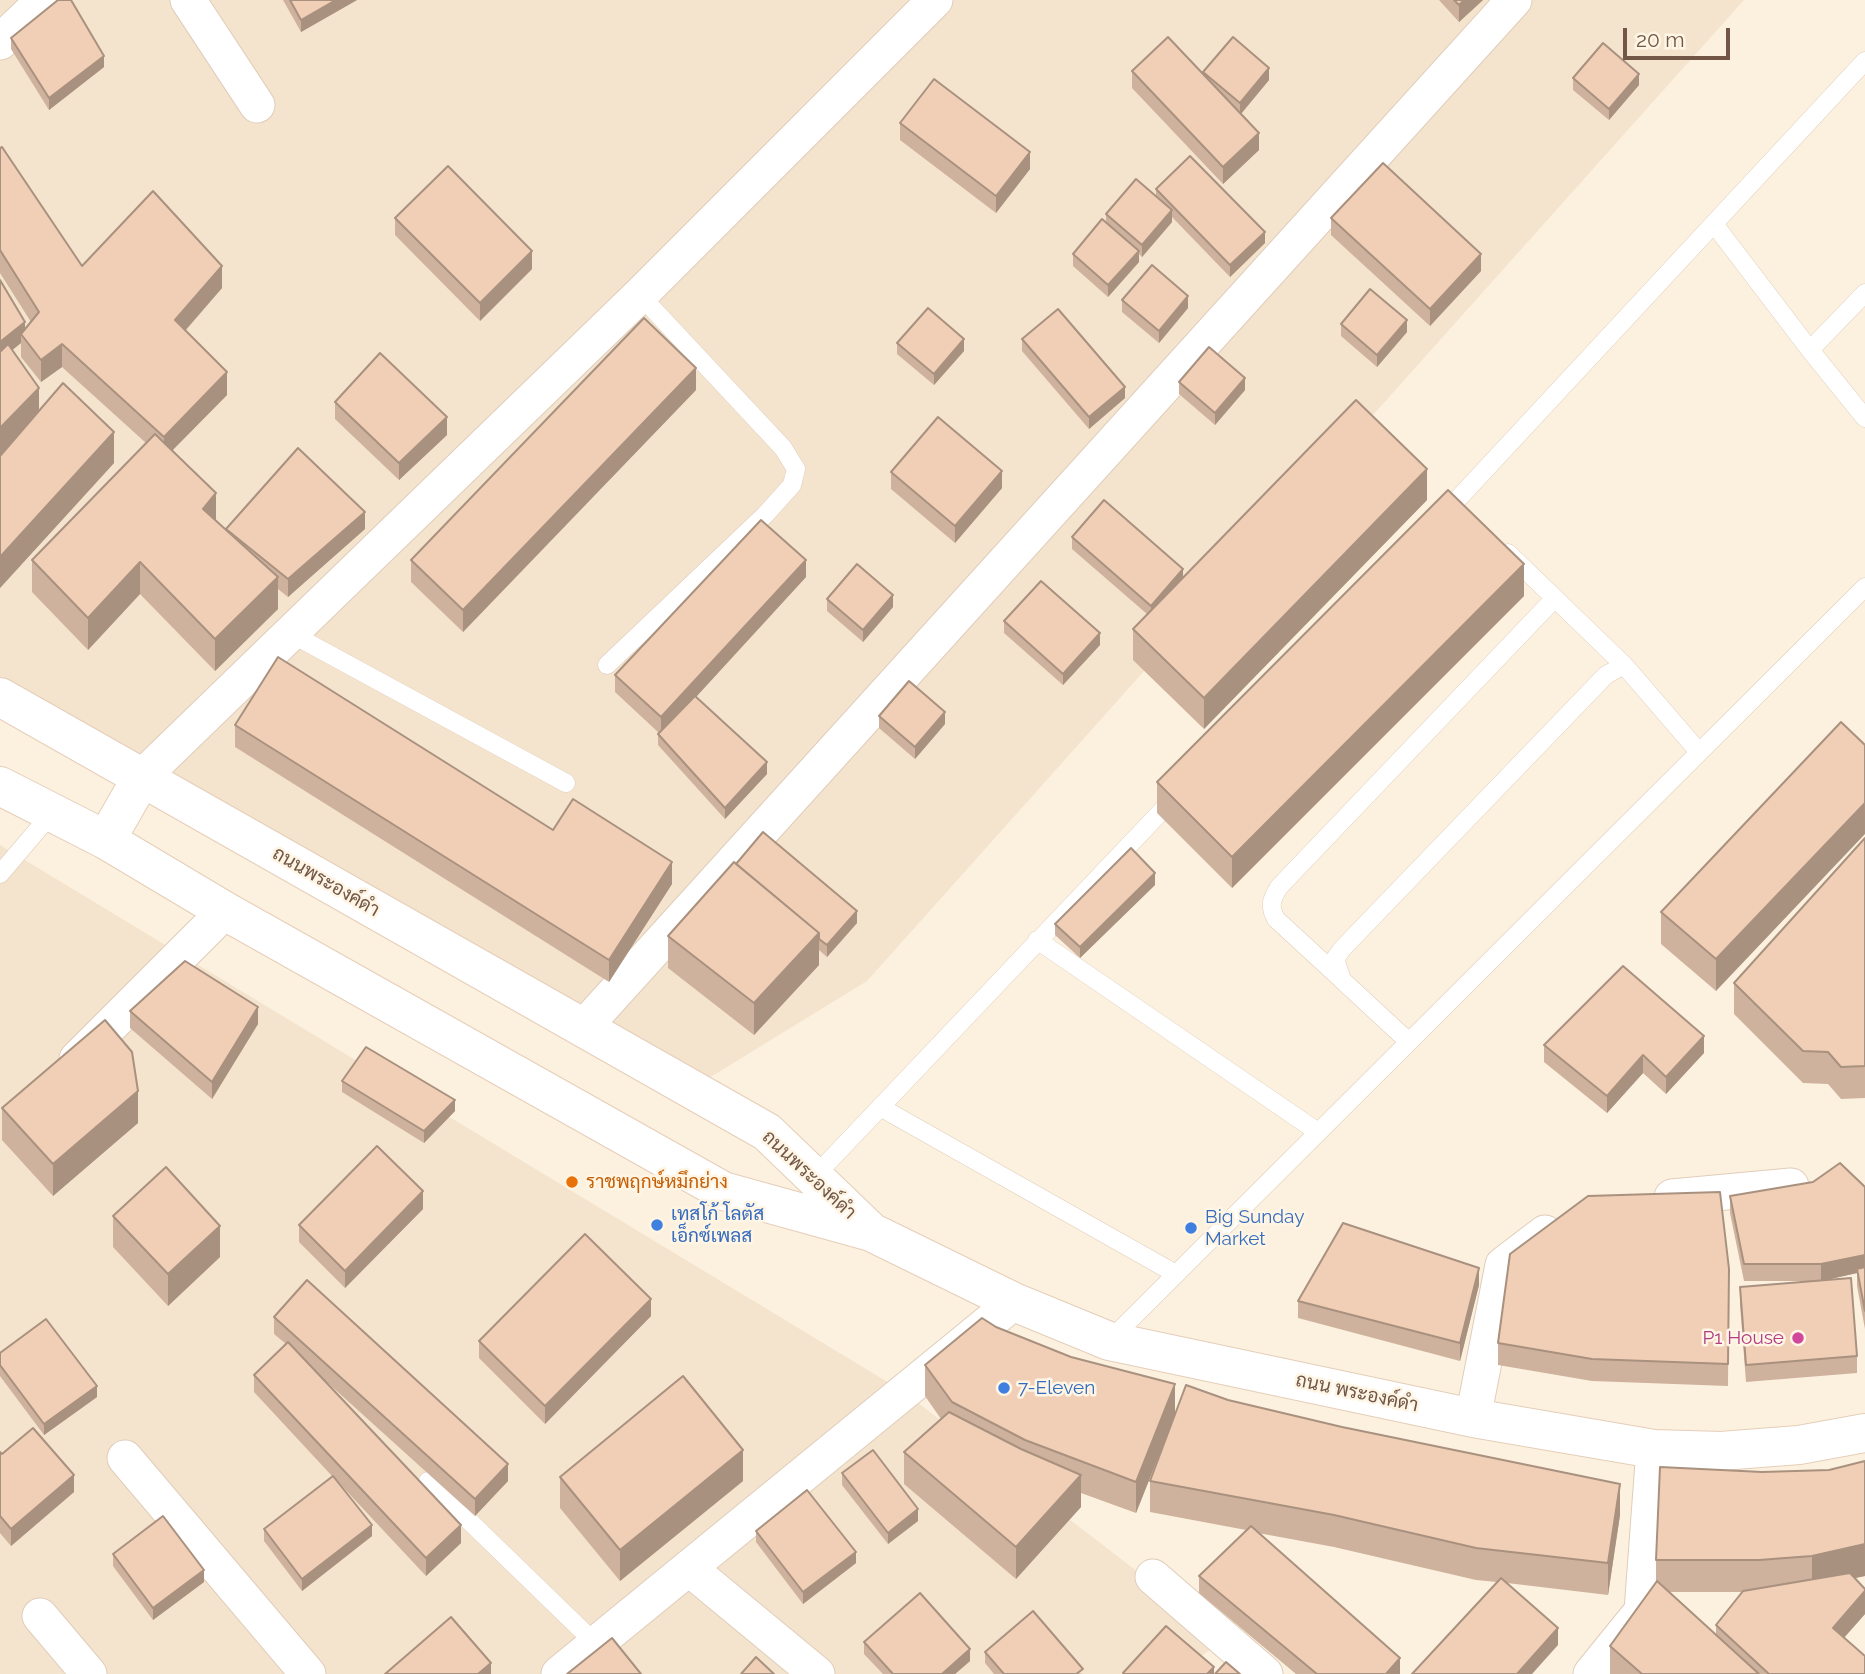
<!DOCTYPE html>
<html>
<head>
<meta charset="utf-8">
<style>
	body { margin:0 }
	#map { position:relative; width:1865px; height:1674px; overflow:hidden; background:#fcf1de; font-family:Raleway,sans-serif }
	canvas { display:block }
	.scale { position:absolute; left:1623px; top:28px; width:107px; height:32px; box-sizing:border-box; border:4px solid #725747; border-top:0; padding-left:9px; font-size:21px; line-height:24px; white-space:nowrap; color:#725747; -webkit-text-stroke:5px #fff5e4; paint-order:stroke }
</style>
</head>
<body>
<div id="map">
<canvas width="1865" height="1674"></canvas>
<div class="scale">20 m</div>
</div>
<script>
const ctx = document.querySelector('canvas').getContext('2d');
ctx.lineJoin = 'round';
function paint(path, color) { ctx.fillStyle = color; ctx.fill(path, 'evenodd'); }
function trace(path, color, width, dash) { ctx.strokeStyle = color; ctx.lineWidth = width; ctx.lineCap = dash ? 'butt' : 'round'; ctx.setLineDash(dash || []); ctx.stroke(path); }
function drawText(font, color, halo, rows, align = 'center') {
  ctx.font = font + ' Raleway,Sarabun,sans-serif'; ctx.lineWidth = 5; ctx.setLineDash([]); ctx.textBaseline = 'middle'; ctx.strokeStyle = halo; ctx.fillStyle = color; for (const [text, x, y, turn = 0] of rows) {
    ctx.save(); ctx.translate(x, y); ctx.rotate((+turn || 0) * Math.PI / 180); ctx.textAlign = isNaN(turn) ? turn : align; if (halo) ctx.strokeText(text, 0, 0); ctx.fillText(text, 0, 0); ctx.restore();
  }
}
const residential = new Path2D(`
	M0 0H1744L867 981 691 1089 0 715Z
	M0 845 904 1392 1225 1639 1176 1674H0Z`);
const lane = new Path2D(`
	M1714 224 1810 350 1865 418
	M1810 350 1865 293
	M1443 515 1865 61
	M1508 553 1624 665 1699 752
	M290 633 566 783
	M607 665 765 515 792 485 796 469 783 448 640 295
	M0 874 52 813
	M1037 940 1318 1132
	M1339 977 1276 919C1269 906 1271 900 1279 887L1555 598
	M1409 1042 1342 980 1335 959 1342 949 1606 675 1624 665
	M880 1107 1176 1274
	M814 1177 1173 799
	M1109 1341 1865 587
	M428 1481 596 1644`);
const street = new Path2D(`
	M188 0 257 105
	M0 42 44 0
	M142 777 640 295 935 0
	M583 1028 1514 0
	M77 1059 225 911
	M1672 1197 1791 1186
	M1473 1418 1503 1265 1545 1233
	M125 1458 308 1674
	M690 1569 817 1674
	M1153 1577 1265 1674
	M40 1616 89 1674
	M559 1674 1014 1302
	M1591 1674 1642 1611 1654 1449`);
const secondary = new Path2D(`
	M0 697 767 1132 869 1230
	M0 786 106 840 225 911 723 1191 871 1232 1014 1302 1109 1341 1473 1418 1654 1449 1721 1451 1799 1445 1865 1433
	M106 840 142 777`);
const wall = new Path2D(`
	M283 0H357L301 32Z
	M1439 0H1483L1459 22Z
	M11 38 104 67 49 110 11 49Z
	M1132 71 1203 74V72L1269 80 1241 114 1259 150 1223 184 1132 88Z
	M1573 78 1639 85 1609 120 1573 90Z
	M900 123 1030 169 996 213 900 140Z
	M0 148 82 266 222 288 186 330 227 395 172 450 216 521 226 530 365 529 288 597 278 589V609L215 671 140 594 88 650 32 592V560L146 443 62 367 41 382 21 357V343L12 350 39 411 114 463 0 588V280L25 329 31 322 0 273Z
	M1156 189 1265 243 1230 277 1172 217V222L1142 257 1139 254V262L1108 297 1073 266V254L1106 222V214L1156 197Z
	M395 218 532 269 480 321 395 235Z
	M1331 218 1481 271 1430 326 1331 235Z
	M1122 300 1188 308 1159 343 1122 312Z
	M1341 324 1407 332 1377 367 1341 336Z
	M1022 339 1125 398 1089 429 1022 351Z
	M897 343 964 351 934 385 897 354Z
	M1179 382 1245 390 1215 425 1179 394Z
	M696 390 463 632 411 582V560Z
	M335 402 447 435 399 480 335 419Z
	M891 472 1002 488 955 543 891 489Z
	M1427 500 1204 729 1133 660V629L1147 614 1072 549V537L1183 576Z
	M806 577 696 697 767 774 725 819 658 745V734L659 733 615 692V675Z
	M1524 596 1232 888 1157 813V782Z
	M827 599 893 607 863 642 827 611Z
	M1004 621 1100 645 1063 685 1004 633Z
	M879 716 945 724 915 759 879 728Z
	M235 725 672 884 609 982 235 747Z
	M1865 745 1716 991 1661 944V912Z
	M1865 838V1098L1841 1099 1828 1084 1803 1083 1734 1014V983Z
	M736 864 857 923 827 957 819 950V965L754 1035 668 968V936Z
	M1155 885 1080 958 1055 935V924Z
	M130 1011 258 1024 212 1099 130 1028Z
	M1544 1045 1704 1053 1666 1094 1643 1073 1607 1113 1544 1062Z
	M342 1081 455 1111 424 1143 342 1092Z
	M2 1108 138 1123 53 1196 2 1140Z
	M1865 1187V1329L1857 1286V1273L1827 1280 1857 1356V1373L1746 1382 1740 1304V1287L1811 1281H1744L1730 1213V1196Z
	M423 1209 345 1288 299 1242V1225Z
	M113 1216 220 1257 168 1306 113 1247Z
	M1729 1269 1728 1386 1592 1381 1498 1365V1343Z
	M1479 1285 1460 1361 1298 1318V1301Z
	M651 1316 545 1424 479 1358V1341Z
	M274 1317 508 1481 475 1516 319 1375 461 1543 426 1576 339 1483 372 1536 302 1591 264 1541V1529L332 1476 254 1392V1375L286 1344 274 1334Z
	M996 1327 1175 1413 1228 1400 1620 1515 1608 1595 1507 1583 1558 1645 1497 1582 1476 1580 1334 1547 1258 1533 1400 1674H1296L1199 1593V1576L1246 1530 1150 1512V1481L1161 1450 1136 1513 1081 1493V1507L1016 1579 904 1484V1452L941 1419 925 1396V1365Z
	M0 1353 97 1397 44 1435 0 1376Z
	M0 1452 2 1454 74 1492 11 1546 0 1533Z
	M1865 1461V1576L1855 1578 1865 1614 1844 1638 1865 1674H1610V1646L1656 1583V1560L1762 1472 1829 1470ZM1669 1592H1742L1716 1625V1635Z
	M842 1473 918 1521 888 1544 842 1485Z
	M560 1477 743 1481 620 1581 560 1508Z
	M756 1531 856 1563 803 1604 756 1542Z
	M113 1554 204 1582 153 1620 113 1566Z
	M864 1642 970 1661 955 1674H883L864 1654Z
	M985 1652 1083 1674H994L985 1663Z`);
const shadedWall = new Path2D(`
	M336 0H357L301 32V20Z
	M1464 0H1483L1459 22V5Z
	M104 56V67L49 110V98Z
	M1269 68V80L1240 115V103Z
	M1639 74V85L1609 120V109Z
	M1259 133V150L1223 184V167Z
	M1030 152V169L996 213V196Z
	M1172 210V222L1142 257V245Z
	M1265 232V243L1230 277V265Z
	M532 251V269L480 321V303Z
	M1139 251V262L1108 297V285Z
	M1481 254V271L1430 326V309Z
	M222 266V288L175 342V320Z
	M1188 296V308L1159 343V331Z
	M1407 320V332L1377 367V355Z
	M25 322V339L21 334V343L0 360V342Z
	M964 339V351L934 385V374Z
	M62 344V367L41 382V360Z
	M696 368V390L463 632V610Z
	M227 372V395L164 459V437Z
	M1245 378V390L1215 425V413Z
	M1125 387V398L1089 429V417Z
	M39 388V420L0 459V428Z
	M447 417V435L399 480V463Z
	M114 432V463L0 588V557Z
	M1427 469V500L1204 729V698Z
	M1002 471V488L955 543V526Z
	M216 493V525L203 509Z
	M365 512V529L288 597V579Z
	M806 560V577L661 735V717Z
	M140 562V594L88 650V618Z
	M1524 564V596L1232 888V857Z
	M1183 569V581L1151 618V606Z
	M278 577V609L215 671V639Z
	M893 595V607L863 642V630Z
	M1100 633V645L1063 685V674Z
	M945 712V724L915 759V747Z
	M767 762V774L725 819V808Z
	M1865 803V834L1716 991V959Z
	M672 862V884L609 982V960Z
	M1155 873V885L1080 958V947Z
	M857 911V923L827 957V945Z
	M819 933V965L754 1035V1003Z
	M258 1007V1024L212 1099V1082Z
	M1704 1036V1053L1666 1094V1077Z
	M1643 1055V1073L1607 1113V1096Z
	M138 1091V1123L53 1196V1164Z
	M455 1100V1111L424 1143V1131Z
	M423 1191V1209L345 1288V1271Z
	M220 1226V1257L168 1306V1274Z
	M1865 1255V1272L1857 1269V1273L1821 1281V1264Z
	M1479 1268V1285L1460 1361V1343Z
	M651 1299V1316L545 1424V1406Z
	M1175 1384V1415L1136 1513V1482Z
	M97 1386V1397L44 1435V1424Z
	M743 1450V1481L620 1581V1550Z
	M508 1464V1481L475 1516V1499Z
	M74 1475V1492L11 1546V1529Z
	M1081 1475V1507L1016 1579V1547Z
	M1620 1484V1515L1608 1595V1563Z
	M918 1509V1521L888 1544V1533Z
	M372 1525V1536L302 1591V1579Z
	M461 1525V1543L426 1576V1558Z
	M1865 1544V1576L1812 1587V1556Z
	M856 1552V1563L803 1604V1592Z
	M204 1570V1582L153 1620V1608Z
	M1865 1591V1614L1833 1650V1628Z
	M1558 1628V1645L1532 1674H1517Z
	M970 1649V1661L955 1674H942Z
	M1400 1658V1674H1386Z
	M491 1663V1674H478Z
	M1214 1667V1674H1207Z`);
const building = new Path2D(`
	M58 0H71L104 56 49 98 11 38Z
	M290 0H336L301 20Z
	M1454 0H1464L1459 5Z
	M1168 37 1259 133 1223 167 1132 71Z
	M1233 37 1269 68 1240 103 1203 72Z
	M1603 43 1639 74 1609 109 1573 78Z
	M934 79 1030 152 996 196 900 123Z
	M2 147 82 266 153 191 222 266 175 320 227 372 164 437 62 344 41 360 21 334 39 312 0 250V148Z
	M1190 156 1265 232 1230 265 1156 189Z
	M1383 163 1481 254 1430 309 1331 218Z
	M448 166 532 251 480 303 395 218Z
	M1136 179 1172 210 1142 245 1106 214Z
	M1102 219 1139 251 1108 285 1073 254Z
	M1152 265 1188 296 1159 331 1122 300Z
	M0 280 25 322 0 342Z
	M1370 289 1407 320 1377 355 1341 324Z
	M928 308 964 339 934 374 897 343Z
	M1058 309 1125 387 1089 417 1022 339Z
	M644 318 696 368 463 610 411 560Z
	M8 344 39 388 0 428V352Z
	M1209 347 1245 378 1215 413 1179 382Z
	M380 353 447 417 399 463 335 402Z
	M63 383 114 432 0 557V456Z
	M1356 400 1427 469 1204 698 1133 629Z
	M938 417 1002 471 955 526 891 472Z
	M155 434 216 493 203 509 278 577 215 639 140 562 88 618 32 560Z
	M298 448 365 512 288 579 226 529Z
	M1448 490 1524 564 1232 857 1157 782Z
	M1104 500 1183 569 1151 606 1072 537Z
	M761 520 806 560 661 717 615 675Z
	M857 564 893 595 863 630 827 599Z
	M1041 581 1100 633 1063 674 1004 621Z
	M278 657 553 830 573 799 672 862 609 960 235 725Z
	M909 681 945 712 915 747 879 716Z
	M695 696 767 762 725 808 658 734Z
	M1841 722 1865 745V803L1716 959 1661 912Z
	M763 832 857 911 827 945 819 939V933L736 864Z
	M1865 838V1066L1841 1067 1828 1052 1803 1051 1734 983Z
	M1131 848 1155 873 1080 947 1055 924Z
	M734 862 819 933 754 1003 668 936Z
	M185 961 258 1007 212 1082 130 1011Z
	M1623 966 1704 1036 1666 1077 1643 1055 1607 1096 1544 1045Z
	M105 1020 132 1052 138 1091 53 1164 2 1108Z
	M366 1047 455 1100 424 1131 342 1081Z
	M377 1146 423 1191 345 1271 299 1225Z
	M1840 1163 1865 1187V1255L1821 1264H1744L1730 1196 1813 1182Z
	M166 1167 220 1226 168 1274 113 1216Z
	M1720 1192 1729 1269 1728 1364 1592 1359 1498 1343 1510 1254 1588 1196Z
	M1343 1223 1479 1268 1460 1343 1298 1301Z
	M585 1234 651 1299 545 1406 479 1341Z
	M1865 1267V1311L1857 1269Z
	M1851 1278 1857 1356 1746 1365 1740 1287Z
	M307 1280 508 1464 475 1499 274 1317Z
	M982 1318 996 1327 1071 1357 1175 1384 1136 1482 1025 1440 952 1402 925 1365Z
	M46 1319 97 1386 44 1424 0 1365V1353Z
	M288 1342 461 1525 426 1558 254 1375Z
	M683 1376 743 1450 620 1550 560 1477Z
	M1186 1385 1228 1400 1342 1427 1620 1484 1608 1563 1476 1548 1334 1515 1150 1481Z
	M949 1412 1021 1449 1081 1475 1016 1547 904 1452Z
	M33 1428 74 1475 11 1529 0 1516V1452L2 1454Z
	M873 1450 918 1509 888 1533 842 1473Z
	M1865 1461V1544L1812 1556 1759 1560H1656L1660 1467 1762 1472 1829 1470Z
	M333 1476 372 1525 302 1579 264 1529Z
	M807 1490 856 1552 803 1592 756 1531Z
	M163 1516 204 1570 153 1608 113 1554Z
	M1251 1526 1400 1658 1386 1674H1317L1199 1576Z
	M1850 1573 1865 1589V1591L1833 1628 1865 1656V1674H1769L1716 1625 1743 1591Z
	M1501 1578 1558 1628 1517 1674H1412Z
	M1657 1581 1759 1674H1642L1610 1646Z
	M920 1593 970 1649 942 1674H893L864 1642Z
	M1033 1611 1083 1669 1076 1674H1004L985 1652Z
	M451 1617 491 1663 478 1674H385Z
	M1166 1626 1214 1667 1207 1674H1124L1123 1673Z
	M612 1638 641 1674H567Z
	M756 1657 774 1674H741Z
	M1226 1662 1240 1674H1215Z`);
const markers = [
	[572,1182,7,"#e8710a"],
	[657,1225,7,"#3f7fe0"],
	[1191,1228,7,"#3f7fe0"],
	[1798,1338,7,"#d1479c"],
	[1004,1388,7,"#3f7fe0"]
];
const streetNames = [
	["ถนนพระองค์ดำ",326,882,30],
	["ถนนพระองค์ดำ",809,1175,43],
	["ถนน พระองค์ดำ",1357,1393,12]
];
const foodNames = [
	["ราชพฤกษ์หมึกย่าง",586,1182]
];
const shopNames = [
	["เทสโก้ โลตัส",671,1214],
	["เอ็กซ์เพลส",671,1236],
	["Big Sunday",1205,1217],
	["Market",1205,1239],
	["7-Eleven",1018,1388]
];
const hotelNames = [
	["P1 House",1784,1338]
];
paint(residential, '#f4e3cd');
trace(lane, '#e0cdbb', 19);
trace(street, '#e0cdbb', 37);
trace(secondary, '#e5ceb9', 40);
trace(lane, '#fff', 18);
trace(street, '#fff', 35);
trace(secondary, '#fff', 38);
paint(wall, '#cfb29d');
paint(shadedWall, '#a9917f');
paint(building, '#f1cfb6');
trace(building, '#a9917f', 2);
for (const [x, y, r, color] of markers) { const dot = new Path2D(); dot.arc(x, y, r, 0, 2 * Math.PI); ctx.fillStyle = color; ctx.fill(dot); trace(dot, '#fff5e4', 2.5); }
drawText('19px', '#725747', '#fff5e4', streetNames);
drawText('19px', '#c56008', '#fff5e4', foodNames, 'left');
drawText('19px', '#366cbe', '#fff5e4', shopNames, 'left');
drawText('19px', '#b23c85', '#fff5e4', hotelNames, 'right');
</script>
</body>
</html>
